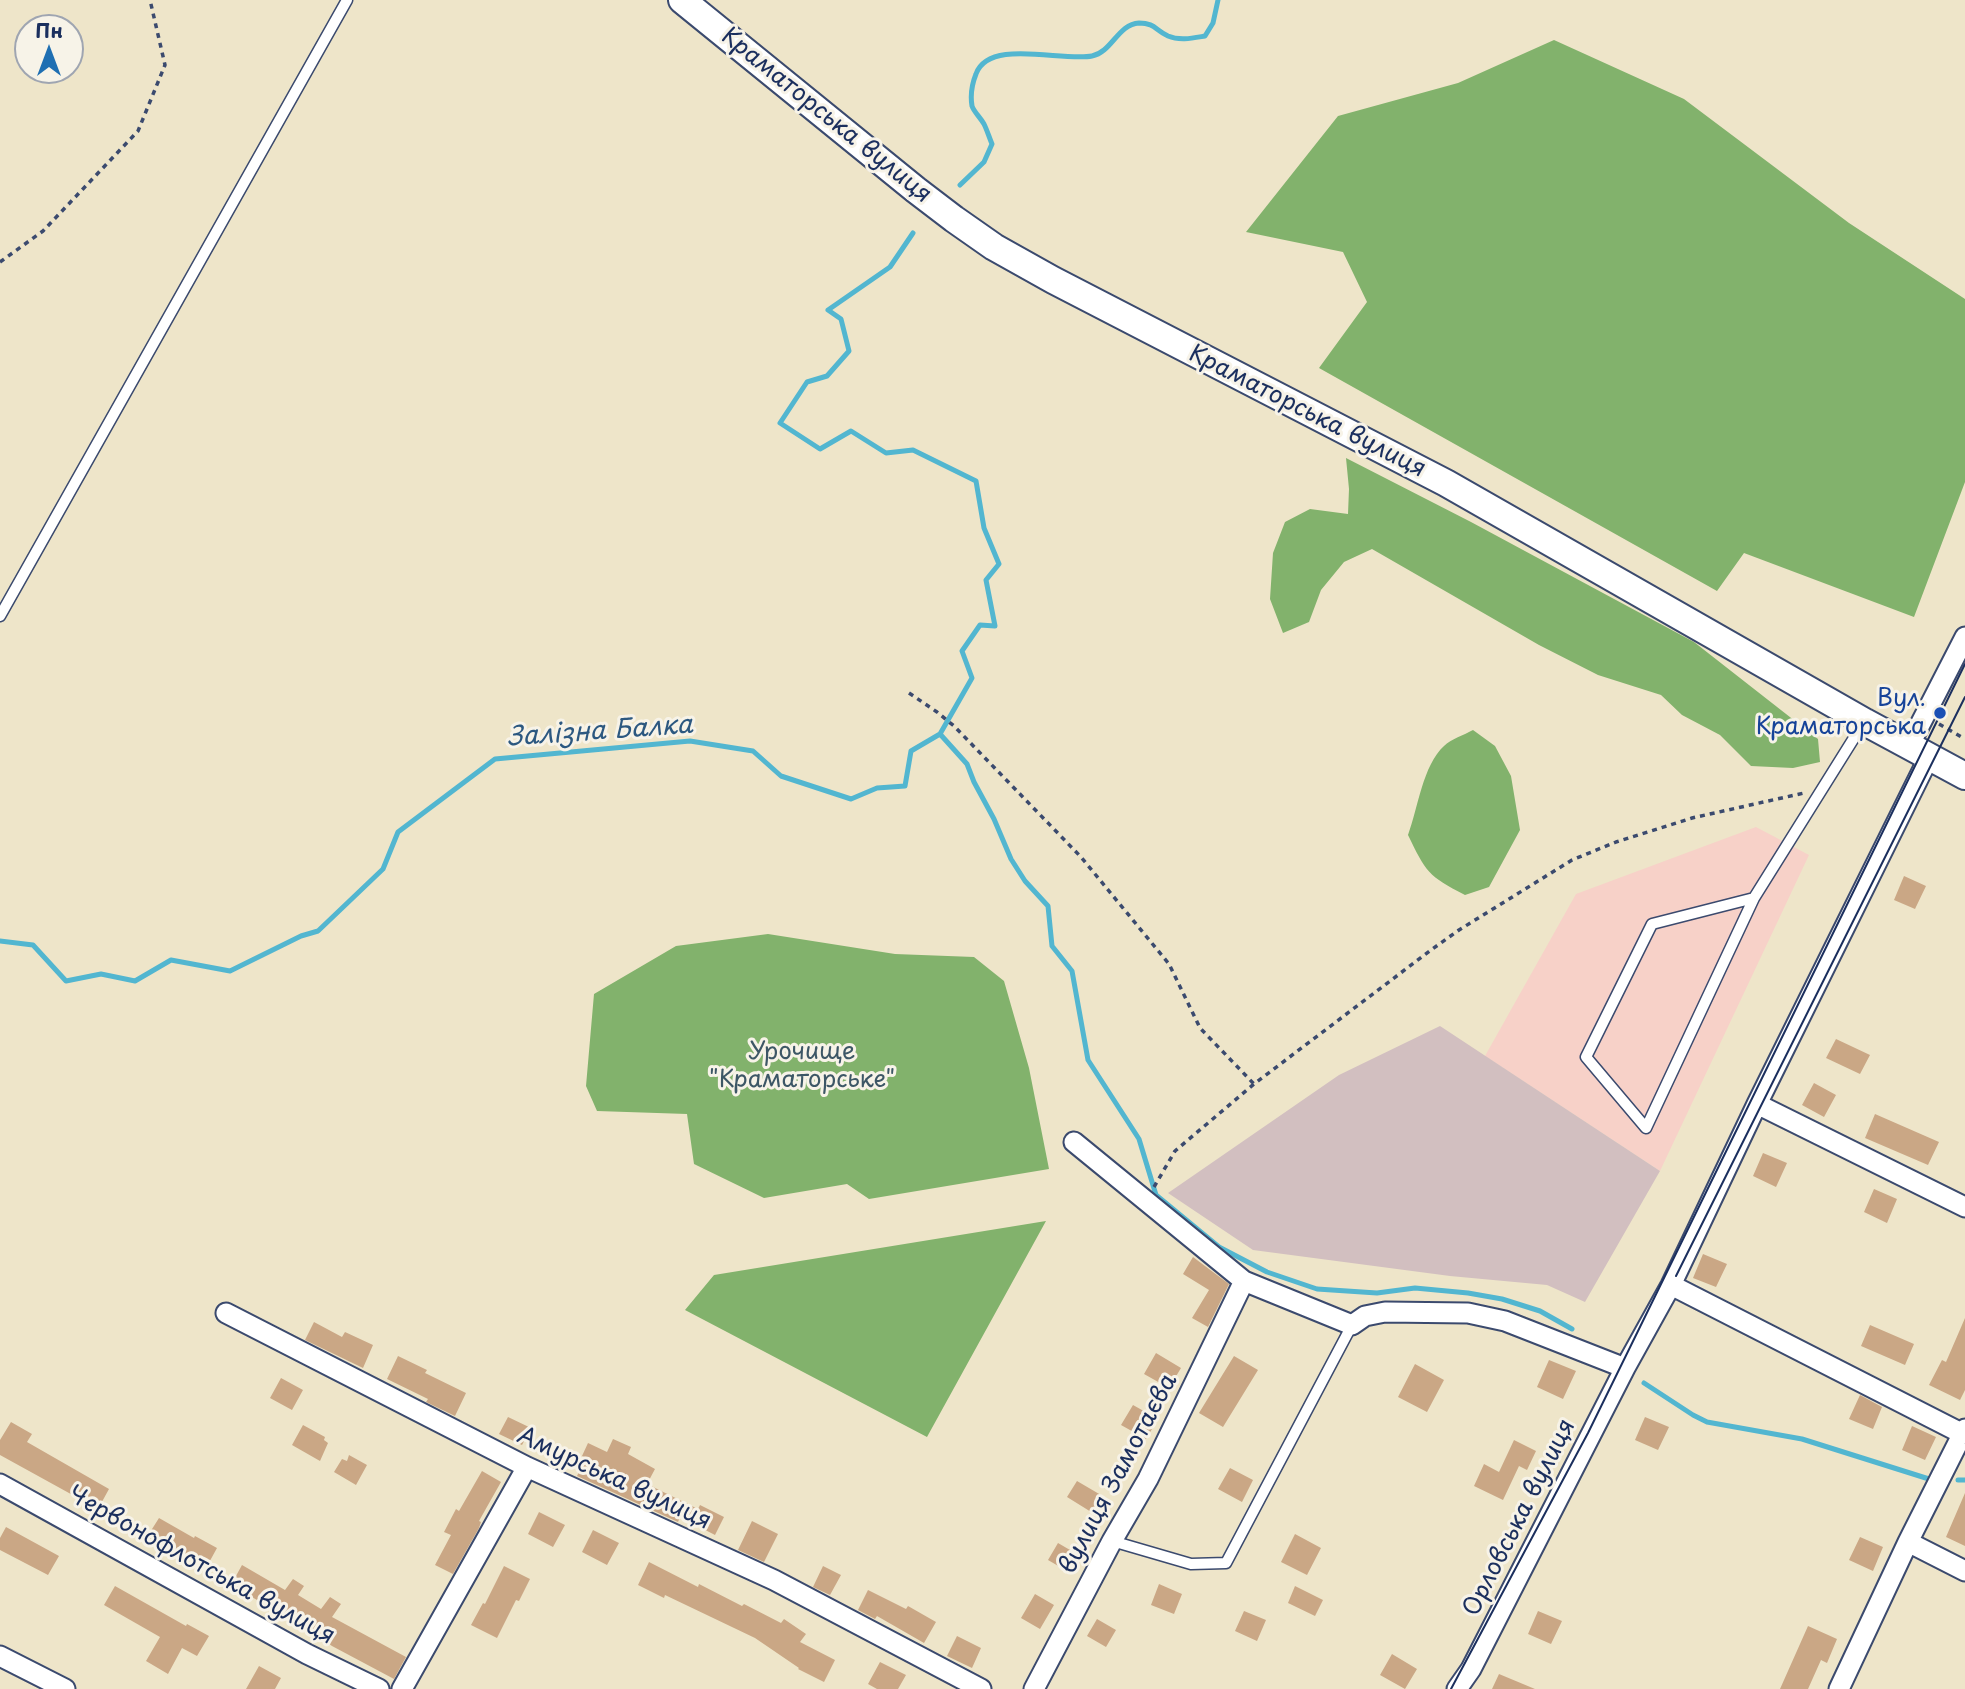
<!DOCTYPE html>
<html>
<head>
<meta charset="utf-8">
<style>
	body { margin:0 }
	#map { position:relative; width:1965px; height:1689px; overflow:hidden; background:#eee5c9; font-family:"Playpen Sans",sans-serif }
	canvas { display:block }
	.north { position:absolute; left:14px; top:14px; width:70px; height:70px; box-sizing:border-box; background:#f7f3e8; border:2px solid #9fa5b1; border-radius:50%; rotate:0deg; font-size:19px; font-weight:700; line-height:28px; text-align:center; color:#1b2f5e }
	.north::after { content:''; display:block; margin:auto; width:24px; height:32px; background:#1f6fb2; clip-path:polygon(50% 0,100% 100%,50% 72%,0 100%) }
</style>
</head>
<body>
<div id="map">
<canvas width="1965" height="1689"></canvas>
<div class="north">Пн</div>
</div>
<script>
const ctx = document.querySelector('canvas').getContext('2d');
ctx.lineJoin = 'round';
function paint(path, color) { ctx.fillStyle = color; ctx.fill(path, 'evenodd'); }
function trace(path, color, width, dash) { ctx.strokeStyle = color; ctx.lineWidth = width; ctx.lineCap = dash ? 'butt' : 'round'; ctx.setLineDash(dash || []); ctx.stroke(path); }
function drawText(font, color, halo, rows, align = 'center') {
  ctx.font = font + ' "Playpen Sans",sans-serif'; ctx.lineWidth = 6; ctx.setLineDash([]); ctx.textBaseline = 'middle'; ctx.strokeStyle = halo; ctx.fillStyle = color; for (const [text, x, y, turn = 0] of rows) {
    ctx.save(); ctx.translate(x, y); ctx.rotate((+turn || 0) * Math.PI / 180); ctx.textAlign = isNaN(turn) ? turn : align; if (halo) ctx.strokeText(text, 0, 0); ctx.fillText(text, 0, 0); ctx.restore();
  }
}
const built = new Path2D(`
	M1756 827 1809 855 1660 1171 1485 1056 1576 894Z`);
const industrial = new Path2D(`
	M1440 1026 1660 1171 1585 1302 1547 1285 1450 1276 1253 1250 1168 1193 1339 1075Z`);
const forest = new Path2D(`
	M1554 40 1684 99 1849 223 1965 299V482L1914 617 1744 553 1717 591 1319 368 1367 302 1343 252 1246 232 1338 116 1458 83Z
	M1346 458 1471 522 1694 642 1818 739 1820 762 1793 768 1751 766 1720 735 1682 715 1661 695 1598 675 1539 645 1372 549 1344 562 1321 590 1309 622 1283 633 1270 599 1273 553 1285 522 1310 509 1348 514 1349 489Z
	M1473 730 1495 746 1511 776 1520 830 1489 887 1465 895C1428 876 1426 872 1408 835 1418 808 1423 765 1444 746 1451 739 1464 735 1473 730Z
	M768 934 895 954 974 957 1004 981 1029 1068 1049 1169 869 1199 847 1184 764 1198 694 1164 687 1114 597 1111 586 1086 594 994 676 946Z
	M1046 1221 927 1437 685 1310 714 1275Z`);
const stream = new Path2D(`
	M960 185 984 162 992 144C989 137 987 130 984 124 980 117 974 112 972 106 970 94 972 84 976 74 989 38 1062 62 1092 56 1112 52 1118 24 1139 23 1155 23 1155 30 1168 36 1180 41 1193 38 1205 36L1213 23 1218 0
	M940 734 967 764 974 782 994 819 1011 859 1025 881 1048 906 1052 946 1072 971 1088 1060 1139 1139 1156 1195 1219 1247 1267 1272 1317 1289 1377 1293 1415 1288 1468 1293 1502 1299 1540 1311 1572 1329
	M0 941 33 945 66 981 101 974 135 981 171 960 230 971 301 936 318 931 383 869 398 832 495 759 690 741 753 751 781 776 851 799 877 788 905 786 911 751 940 734 972 678 962 651 980 625 995 626 986 580 999 564 984 528 976 481 913 450 886 453 851 431 820 449 780 423 807 382 827 376 849 351 841 319 828 310 890 267 913 233
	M1644 1383 1693 1415 1707 1422 1802 1439 1929 1479
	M1958 1480H1965`);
const building = new Path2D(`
	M1904 876 1926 886 1915 909 1894 900Z
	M1836 1039 1870 1055 1860 1074 1826 1058Z
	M1814 1083 1836 1095 1824 1117 1802 1105Z
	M1875 1114 1939 1142 1928 1165 1865 1138Z
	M1763 1153 1787 1163 1776 1187 1753 1176Z
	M1874 1189 1897 1199 1887 1223 1864 1212Z
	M1703 1254 1727 1264 1716 1287 1693 1278Z
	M1193 1257 1229 1284 1208 1327 1192 1318 1209 1290 1183 1274Z
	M1965 1318V1390L1960 1400 1929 1385 1942 1360 1946 1362Z
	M314 1322 342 1337 345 1332 373 1345 363 1368 305 1340Z
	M1870 1325 1914 1344 1905 1365 1861 1346Z
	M1156 1353 1181 1368 1169 1388 1144 1374Z
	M398 1356 427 1370 425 1373 466 1393 455 1416 426 1402 428 1399 387 1379Z
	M1234 1356 1258 1370 1223 1427 1199 1413Z
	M1549 1360 1576 1371 1563 1399 1537 1387Z
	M1415 1364 1444 1380 1427 1412 1398 1397Z
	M281 1378 303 1390 292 1410 270 1398Z
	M1860 1395 1882 1407 1873 1429 1849 1419Z
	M1133 1405 1158 1419 1146 1439 1121 1425Z
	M508 1417 531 1428 522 1445 499 1434Z
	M1645 1417 1669 1427 1658 1450 1635 1440Z
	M11 1422 32 1434 27 1442 109 1489 98 1509 0 1455V1440Z
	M303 1425 325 1437 324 1440 328 1443 320 1461 292 1445Z
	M1912 1426 1936 1437 1925 1460 1902 1450Z
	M613 1439 631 1447 628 1454 655 1469 647 1484 698 1509 700 1505 724 1517 715 1535 680 1517 678 1522 577 1476 586 1458 582 1456 588 1443 607 1452Z
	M1514 1440 1536 1451 1527 1470 1519 1466 1503 1500 1474 1486 1484 1464 1499 1472Z
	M349 1455 367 1465 356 1485 334 1472 342 1459 347 1461Z
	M1230 1468 1253 1480 1242 1502 1218 1489Z
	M482 1471 501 1482 479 1521 481 1522 479 1528 453 1574 435 1565 451 1535 444 1532 456 1509 459 1511Z
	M1077 1481 1106 1498 1096 1515 1067 1497Z
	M1965 1493V1546L1946 1537Z
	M539 1512 565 1525 553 1547 528 1534Z
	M159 1518 194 1538 195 1536 217 1548 206 1568 147 1537Z
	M752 1521 778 1534 764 1562 738 1550Z
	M6 1527 59 1556 48 1575 0 1550V1538Z
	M593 1530 619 1543 607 1565 582 1552Z
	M1295 1534 1321 1548 1307 1575 1281 1562Z
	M1860 1537 1883 1547 1873 1571 1849 1560Z
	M1058 1543 1082 1557 1072 1574 1048 1560Z
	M649 1562 698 1587 699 1584 742 1606 744 1604 781 1623 784 1619 806 1634 800 1642 835 1660 824 1682 798 1669 799 1668 755 1638 665 1595 664 1598 638 1585Z
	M242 1565 285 1590 293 1579 304 1586 298 1595 321 1609 330 1597 341 1604 332 1617 406 1657 394 1679 332 1646 286 1614 283 1618 263 1605 264 1604 231 1585Z
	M504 1566 530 1579 519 1601 516 1600 497 1638 471 1625 483 1603 485 1604Z
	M823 1566 841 1575 830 1595 813 1587Z
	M1159 1584 1182 1594 1174 1614 1151 1605Z
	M115 1586 186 1626 187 1624 209 1636 197 1656 182 1648 168 1674 146 1661 160 1637 104 1605Z
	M1295 1586 1323 1600 1315 1616 1288 1603Z
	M868 1590 906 1609 908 1606 936 1622 924 1643 877 1616 875 1619 858 1610Z
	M1035 1594 1054 1605 1040 1629 1021 1618Z
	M1244 1611 1266 1620 1257 1641 1235 1631Z
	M1538 1611 1562 1621 1551 1644 1528 1634Z
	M1097 1619 1116 1630 1106 1647 1087 1636Z
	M1808 1626 1837 1639 1827 1663 1821 1660 1808 1689H1780Z
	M957 1636 981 1648 972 1668 947 1656Z
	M1392 1654 1417 1669 1405 1689 1380 1675Z
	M880 1662 906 1675 898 1689H877L868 1684Z
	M259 1666 281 1678 275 1689H246Z
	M1499 1674 1535 1689H1492Z`);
const path = new Path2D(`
	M0 262 43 231 138 131 165 65 150 0
	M909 693 937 712 954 726 1081 857 1169 964 1200 1028 1254 1084
	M1939 724 1965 739
	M1154 1187 1175 1151 1254 1084 1431 950 1459 930 1572 860 1616 842 1692 818 1804 793`);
const lane = new Path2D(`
	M0 616 347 0
	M1754 898 1652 924 1586 1057 1646 1128 1754 898 1864 722
	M1112 1541 1191 1564 1226 1563 1352 1325`);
const street = new Path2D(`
	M1909 746 1965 637
	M1757 1104 1965 1207
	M1074 1142 1244 1281 1352 1325 1365 1316 1385 1312 1468 1313 1505 1321 1625 1368
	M1671 1285 1963 1434
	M226 1313 527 1467 774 1580 981 1689
	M0 1484 307 1654 379 1689
	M1908 1542 1965 1571
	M0 1656 65 1689
	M402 1689 527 1467
	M1034 1689 1112 1541 1148 1479 1244 1281
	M1457 1689 1471 1669 1625 1368 1671 1285 1757 1104 1929 757
	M1839 1689 1908 1542 1965 1429`);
const secondary = new Path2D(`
	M682 0 916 190 954 219 994 247 1053 280 1446 483 1865 722 1965 776`);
const tram = new Path2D(`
	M1676 1276 1965 697
	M1451 1689 1588 1433 1965 664`);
const markers = [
	[1940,713,7,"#1a4fb4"]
];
const streetNames = [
	["Краматорська вулиця",826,116,39],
	["Краматорська вулиця",1307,412,27],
	["вулиця Замотаєва",1119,1474,-62],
	["Амурська вулиця",614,1479,25],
	["Орловська вулиця",1520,1518,-63],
	["Червонофлотська вулиця",201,1566,29]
];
const transitNames = [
	["Вул.",1926,699],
	["Краматорська",1926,727]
];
const parkNames = [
	["Урочище",802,1052],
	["\"Краматорське\"",802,1080]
];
const waterNames = [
	["Залізна Балка",600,732,-4]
];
paint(built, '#f7d1c8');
paint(industrial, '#d2bfc0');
paint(forest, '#82b26c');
trace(stream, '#52b6d0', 5);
paint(building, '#caa785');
trace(lane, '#3b4a6e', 13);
trace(street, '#3b4a6e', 23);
trace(secondary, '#3b4a6e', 30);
trace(path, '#3b4a6e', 3.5, [5, 5]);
trace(lane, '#fff', 10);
trace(street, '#fff', 19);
trace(secondary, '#fff', 26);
trace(tram, '#1b2f5e', 2);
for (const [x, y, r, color] of markers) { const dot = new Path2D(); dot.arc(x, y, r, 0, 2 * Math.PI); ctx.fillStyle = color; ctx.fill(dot); trace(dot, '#f7f3e8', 2.5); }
drawText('24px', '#1b2f5e', '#f7f3e8', streetNames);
drawText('24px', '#164399', '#f7f3e8', transitNames, 'right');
drawText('24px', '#3d5766', '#f7f3e8', parkNames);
drawText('italic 26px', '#2c5880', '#f7f3e8', waterNames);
</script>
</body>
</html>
